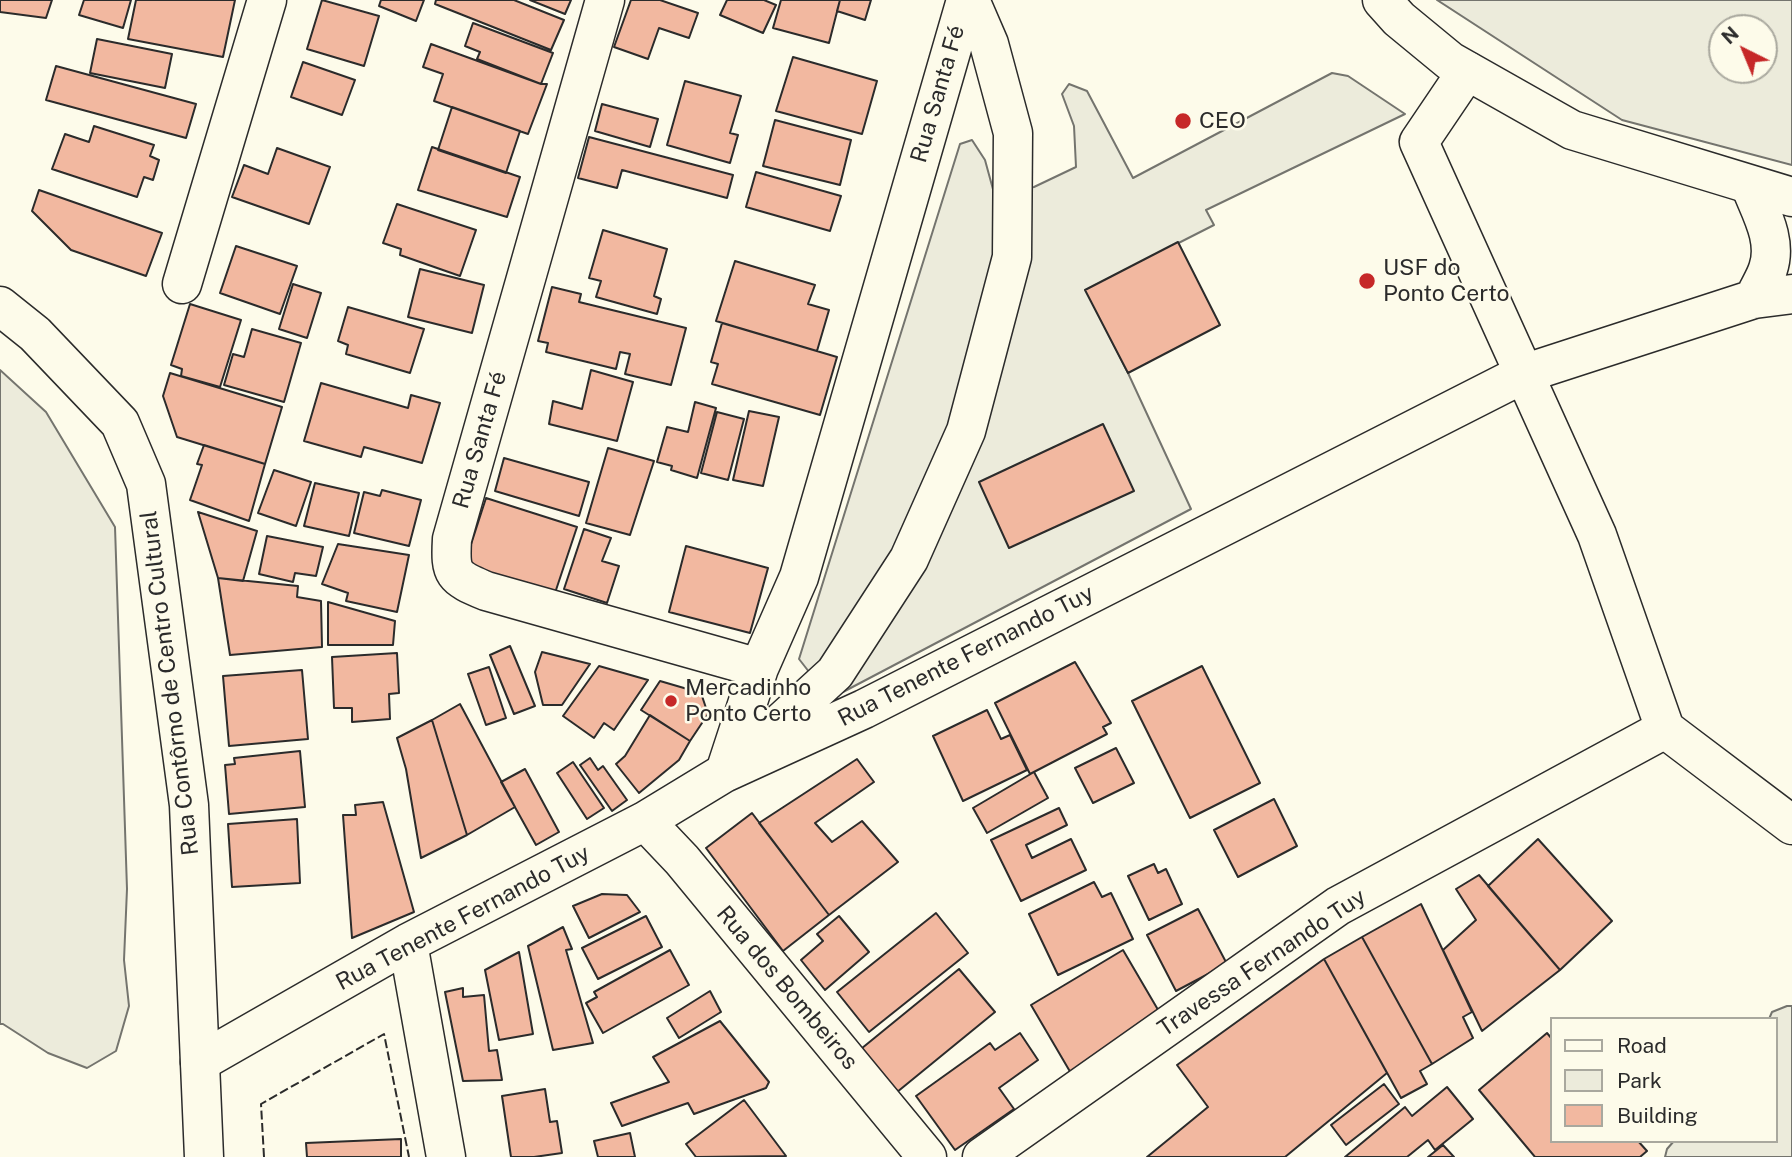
<!DOCTYPE html>
<html>
<head>
<meta charset="utf-8">
<style>
	body { margin:0 }
	#map { position:relative; width:1792px; height:1157px; overflow:hidden; background:#fdfbea; font-family:"Public Sans",sans-serif }
	canvas { display:block }
	.legend { position:absolute; left:1550px; top:1017px; width:228px; height:126px; box-sizing:border-box; background:#fdfbea; border:2px solid #a9a89e; margin:0; padding:9px 12px; list-style:none; font-size:21px; color:#2b2b2b }
	.legend li { display:flex; align-items:center; gap:14px; height:35px }
	.legend b { width:35px; border:2px solid #a9a89e }
	.north { position:absolute; left:1708px; top:14px; width:70px; height:70px; box-sizing:border-box; background:#fdfbea; border:2px solid #a9a89e; border-radius:50%; rotate:317deg; font-size:19px; font-weight:700; line-height:28px; text-align:center; color:#2b2b2b }
	.north::after { content:''; display:block; margin:auto; width:24px; height:32px; background:#c62828; clip-path:polygon(50% 0,100% 100%,50% 72%,0 100%) }
</style>
</head>
<body>
<div id="map">
<canvas width="1792" height="1157"></canvas>
<ul class="legend">
<li><b style="height:9px;background:#fdfbea"></b>Road</li>
<li><b style="height:19px;background:#ecebdb"></b>Park</li>
<li><b style="height:19px;background:#f2b8a0"></b>Building</li>
</ul>
<div class="north">N</div>
</div>
<script>
const ctx = document.querySelector('canvas').getContext('2d');
ctx.lineJoin = 'round';
function paint(path, color) { ctx.fillStyle = color; ctx.fill(path, 'evenodd'); }
function trace(path, color, width, dash) { ctx.strokeStyle = color; ctx.lineWidth = width; ctx.lineCap = dash ? 'butt' : 'round'; ctx.setLineDash(dash || []); ctx.stroke(path); }
function drawText(font, color, halo, rows, align = 'center') {
  ctx.font = font + ' "Public Sans",sans-serif'; ctx.lineWidth = 5; ctx.setLineDash([]); ctx.textBaseline = 'middle'; ctx.strokeStyle = halo; ctx.fillStyle = color; for (const [text, x, y, turn = 0] of rows) {
    ctx.save(); ctx.translate(x, y); ctx.rotate((+turn || 0) * Math.PI / 180); ctx.textAlign = isNaN(turn) ? turn : align; if (halo) ctx.strokeText(text, 0, 0); ctx.fillText(text, 0, 0); ctx.restore();
  }
}
const green = new Path2D(`
	M1437 0H1792V165L1622 120ZM1722 28H1764V70H1722Z
	M1332 73 1348 76 1405 114 1206 210 1214 225 1086 290 1128 373 1191 509 843 692 820 686 799 659 960 144 972 140 985 160 994 193 1034 187 1076 167 1074 126 1062 94 1069 84 1087 91 1133 178Z
	M0 370 46 412 115 527 127 889 124 960 129 1006 116 1051 87 1068 48 1053 3 1024H0Z
	M1787 1006H1792V1157H1665L1667 1149 1674 1141H1776V1019H1769L1772 1012Z`);
const building = new Path2D(`
	M0 0H52L46 18 0 12Z
	M84 0H131L123 28 79 15Z
	M136 0H235L223 57 128 39Z
	M322 0 379 16 364 66 307 49Z
	M381 0H424L416 21 379 6Z
	M436 0H514L564 20 551 50 435 4Z
	M530 0H571L565 14Z
	M631 0H660L698 13 689 38 659 28 648 59 614 47Z
	M727 0H764L776 5 763 33 720 15Z
	M781 0H840L829 43 773 28Z
	M840 0H871L865 20 837 11Z
	M473 23 553 53 541 84 477 59 480 52 465 46Z
	M97 39 172 54 165 88 90 73Z
	M431 44 541 84H547L528 134 434 101 443 74 423 67Z
	M793 57 877 81 862 134 776 111Z
	M303 62 355 80 342 115 291 97Z
	M56 66 196 104 186 138 46 100Z
	M685 81 741 96 730 133 738 135 730 163 667 145Z
	M602 104 658 119 650 147 595 131Z
	M452 107 520 131 506 173 438 150Z
	M775 120 851 140 840 185 763 166Z
	M94 126 154 145 150 156 159 160 153 180 144 177 137 197 52 169 65 134 89 142Z
	M589 137 733 175 727 198 622 170 617 188 578 178Z
	M432 147 520 177 507 217 418 190Z
	M277 148 330 167 309 224 232 197 244 165 268 174Z
	M756 172 841 196 830 231 746 207Z
	M39 190 162 233 146 276 71 250 32 211Z
	M397 204 476 230 460 276 400 255 401 249 383 243Z
	M603 230 667 249 654 296 661 299 657 314 596 297 601 281 589 278Z
	M1178 242 1220 325 1128 373 1085 290Z
	M236 246 297 266 280 314 220 293Z
	M735 261 815 285 808 304 829 310 817 351 716 321Z
	M420 269 484 285 472 333 408 317Z
	M293 284 321 293 307 338 279 329Z
	M552 287 581 294 579 302 686 328 671 385 625 374 630 354 620 352 616 369 546 352 548 343 538 341Z
	M190 304 241 320 220 387 181 376 182 369 171 365Z
	M348 307 424 329 410 373 346 354 348 345 338 341Z
	M722 323 837 357 820 415 712 384 718 364 711 362Z
	M252 329 301 343 284 402 224 385 233 354 244 357Z
	M591 370 633 382 617 441 549 424 553 401 582 409Z
	M170 373 282 407 265 464 177 437 163 396Z
	M321 383 408 408 411 395 440 403 422 463 364 447 361 457 304 441Z
	M695 402 716 408 697 478 671 470 672 466 657 462 667 427 688 432Z
	M749 411 779 417 763 486 733 480Z
	M717 412 744 419 728 480 701 473Z
	M1103 424 1134 491 1009 548 979 482Z
	M204 445 265 464 249 521 190 500 202 465 197 464Z
	M608 448 654 461 630 535 586 523Z
	M504 458 589 482 579 516 495 491Z
	M274 470 311 482 296 526 258 513Z
	M315 483 359 493 349 536 304 526Z
	M382 490 421 500 409 546 354 533 364 492 380 496Z
	M486 498 577 527 554 596 464 566Z
	M198 512 257 531 243 581 218 578Z
	M584 529 611 538 602 561 619 566 607 603 564 589Z
	M267 536 323 547 316 576 295 573 293 582 259 574Z
	M338 544 409 555 397 612 346 601 348 593 322 584Z
	M686 546 768 568 750 633 669 612Z
	M218 578 298 586 297 597 321 601 322 647 230 655Z
	M328 602 395 621 393 645H328Z
	M510 646 535 706 514 714 490 655Z
	M542 652 590 664 562 705H543L535 672Z
	M397 653 399 693 389 694 390 719 352 722V708H334L332 657Z
	M1075 662 1111 723 1103 727 1107 734 1030 774 995 703Z
	M599 666 648 680 614 730 604 723 594 738 563 716Z
	M1202 666 1260 783 1190 818 1132 701Z
	M489 667 506 718 486 725 468 674Z
	M302 670 308 739 229 746 223 676Z
	M660 681 701 693 708 714 690 741 641 710Z
	M460 704 515 807 467 835 432 720Z
	M987 710 1001 739 1010 735 1027 770 963 801 933 736Z
	M650 715 690 741 679 760 639 793 616 764 625 756Z
	M432 720 467 835 421 858 406 769 397 738Z
	M1116 748 1134 783 1093 803 1075 768Z
	M300 751 305 807 229 814 225 765 235 764 234 758Z
	M590 758 598 770 603 766 627 800 612 811 580 765Z
	M857 759 874 782 815 823 832 842 862 821 898 862 829 915 759 823Z
	M573 762 604 808 587 819 557 773Z
	M525 769 559 832 536 845 501 782Z
	M1034 772 1048 798 987 833 973 808Z
	M1274 799 1297 846 1238 877 1214 830Z
	M383 802 414 912 352 938 343 815H356L355 805Z
	M1059 808 1067 825 1026 845 1032 858 1071 839 1086 870 1021 901 991 840Z
	M752 813 829 915 783 951 706 848Z
	M297 819 300 883 232 887 228 824Z
	M1538 839 1612 921 1560 970 1488 886Z
	M1154 864 1158 873 1166 869 1182 904 1149 920 1128 876Z
	M1479 875 1560 970 1482 1031 1443 950 1476 920 1456 889Z
	M1094 882 1102 897 1111 893 1133 939 1058 975 1029 914Z
	M602 894 627 895 640 912 589 938 573 906Z
	M1421 904 1472 1012 1463 1017 1473 1038 1432 1064 1362 937Z
	M1198 909 1227 964 1176 991 1147 935Z
	M936 913 968 953 869 1032 837 992Z
	M646 916 662 947 598 979 582 948Z
	M839 916 869 952 825 990 801 960 823 941 817 934Z
	M563 927 572 949 566 950 593 1043 553 1050 528 946Z
	M1362 937 1432 1064 1420 1071 1427 1084 1401 1098 1324 959Z
	M670 950 689 985 603 1033 586 1003 597 997 594 992Z
	M1123 950 1164 1020 1072 1075 1031 1005Z
	M519 952 533 1034 499 1040 485 970Z
	M1324 959 1387 1073 1285 1157H1147L1208 1107 1177 1065Z
	M959 969 995 1012 891 1097 856 1053Z
	M463 988V997L484 995 489 1051 497 1050 502 1080 463 1081 445 992Z
	M710 991 721 1012 679 1038 667 1018Z
	M720 1021 769 1082 766 1088 694 1114 688 1103 622 1126 611 1103 669 1082 653 1057Z
	M1020 1033 1038 1060 999 1088 1014 1109 955 1150 916 1096 990 1043 995 1050Z
	M1547 1033 1552 1039V1141H1638L1647 1151 1640 1157H1535L1479 1090Z
	M1384 1084 1399 1104 1346 1145 1331 1125Z
	M1447 1087 1473 1119 1435 1150 1428 1140 1407 1157H1345L1405 1107 1412 1116Z
	M545 1089 550 1122 557 1121 562 1153 534 1157H511L502 1096Z
	M744 1100 786 1156 696 1157 686 1144Z
	M630 1133 635 1157H598L594 1141Z
	M401 1139V1157H307L306 1143Z
	M1443 1145 1454 1157H1428Z`);
const street = new Path2D(`
	M605 0 452 539C450 575 453 577 486 591L759 668
	M1467 71 1419 142 1597 535 1665 729 1792 825
	M1750 185C1760 211 1778 240 1768 269 1765 279 1758 289 1754 299
	M182 284 267 0
	M752 749 835 673 909 559 966 431 1012 257 1013 133 989 44 970 0
	M725 772 759 668 799 577 966 0
	M645 821 682 860 927 1157
	M408 943 446 1157
	M200 1062 408 943 645 821 724 773 864 709 1523 374 1754 299 1792 294
	M982 1157 1338 906 1665 729`);
const secondary = new Path2D(`
	M1382 0 1399 19 1450 61 1572 130 1792 197`);
const primary = new Path2D(`
	M0 306 35 334 120 423 146 484 189 805 204 1157`);
const fence = new Path2D(`
	M264 1157 261 1104 384 1034 409 1157`);
const markers = [
	[1183,121,9,"#c62828"],
	[1367,281,9,"#c62828"],
	[671,701,7,"#c62828"]
];
const streetNames = [
	["Rua Santa Fé",938,94,-74],
	["Rua Santa Fé",480,440,-74],
	["Rua Tenente Fernando Tuy",966,656,-27],
	["Rua Contôrno de Centro Cultural",170,683,-97],
	["Rua Tenente Fernando Tuy",463,918,-28],
	["Travessa Fernando Tuy",1262,963,-34],
	["Rua dos Bombeiros",787,988,50]
];
const poiNames = [
	["CEO",1199,121],
	["USF do",1383,268],
	["Ponto Certo",1383,294],
	["Mercadinho",685,688],
	["Ponto Certo",685,714]
];
paint(green, '#ecebdb');
trace(green, '#74746e', 2);
paint(building, '#f2b8a0');
trace(building, '#2b2b2b', 2);
trace(street, '#2b2b2b', 41);
trace(secondary, '#2b2b2b', 41);
trace(primary, '#2b2b2b', 41);
trace(street, '#fdfbea', 38);
trace(secondary, '#fdfbea', 38);
trace(primary, '#fdfbea', 38);
trace(fence, '#2b2b2b', 2, [9, 3.5]);
for (const [x, y, r, color] of markers) { const dot = new Path2D(); dot.arc(x, y, r, 0, 2 * Math.PI); ctx.fillStyle = color; ctx.fill(dot); trace(dot, '#fdfbea', 2.5); }
drawText('23px', '#2b2b2b', '#fdfbea', streetNames);
drawText('23px', '#2b2b2b', '#fdfbea', poiNames, 'left');
</script>
</body>
</html>
